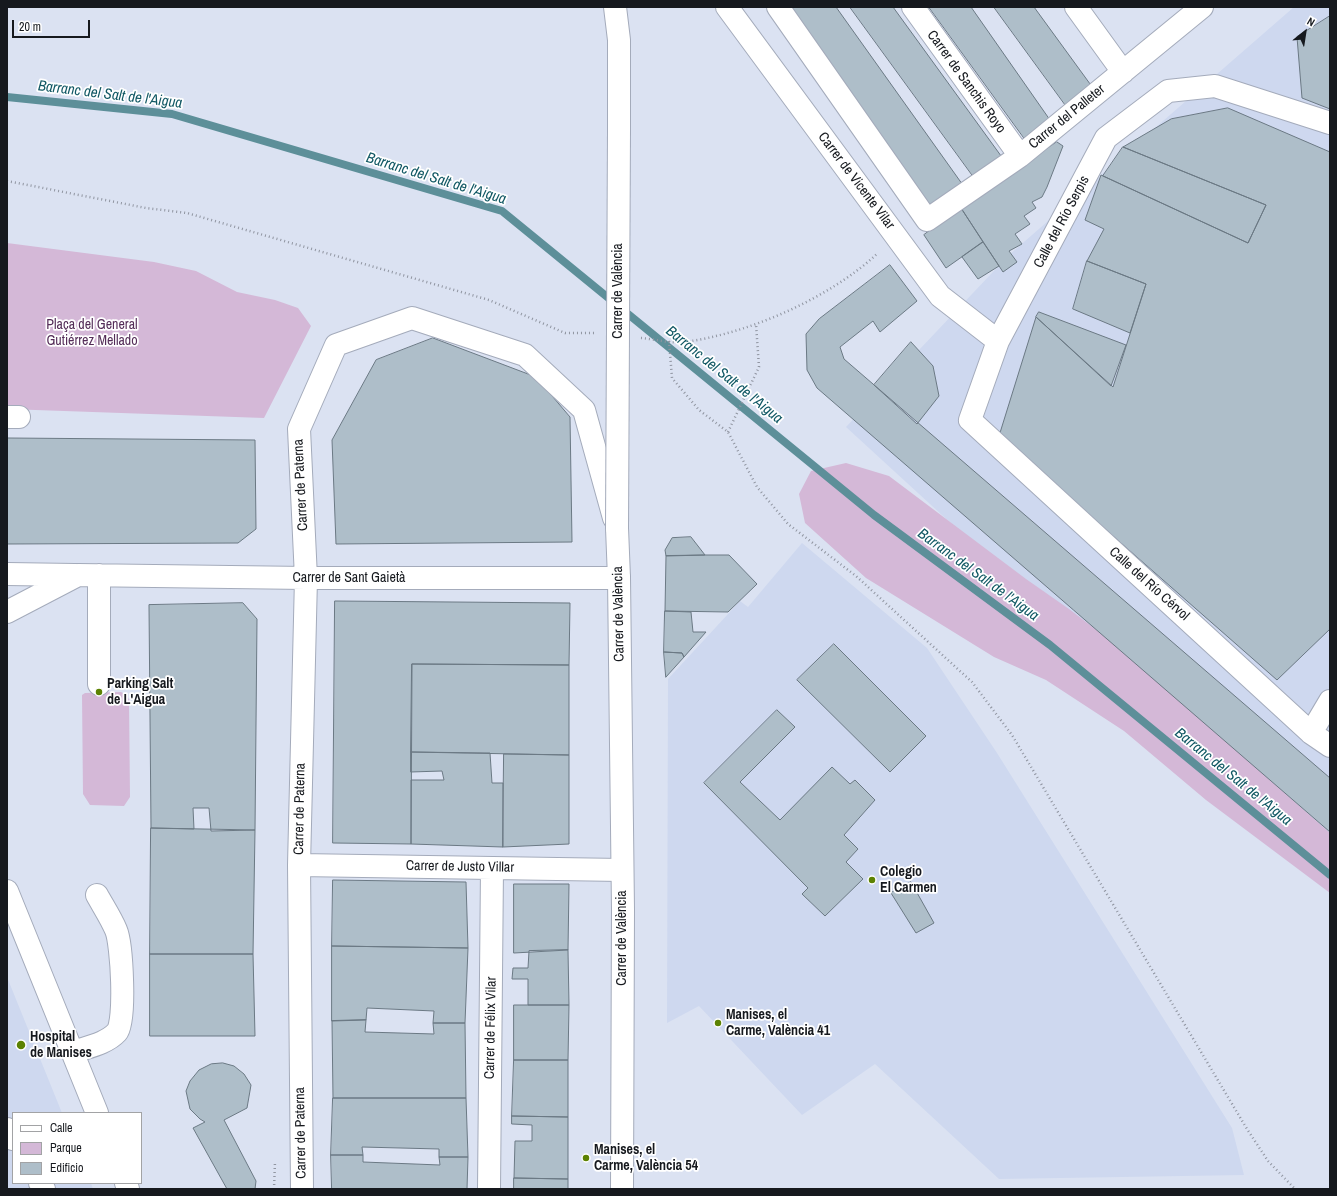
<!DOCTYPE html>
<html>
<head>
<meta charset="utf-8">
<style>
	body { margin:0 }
	#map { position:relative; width:1337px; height:1196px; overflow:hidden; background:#dbe2f2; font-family:"Archivo Narrow",sans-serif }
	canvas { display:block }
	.frame { position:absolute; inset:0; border:8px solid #16191e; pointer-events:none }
	.legend { position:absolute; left:12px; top:1112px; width:130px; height:72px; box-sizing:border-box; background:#fff; border:1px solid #a2a3a5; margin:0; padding:5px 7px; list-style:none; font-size:12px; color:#16191e }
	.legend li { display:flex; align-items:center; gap:8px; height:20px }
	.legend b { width:20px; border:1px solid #a2a3a5 }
	.north { position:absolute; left:1285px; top:12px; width:40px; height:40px; -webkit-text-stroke:3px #fff; paint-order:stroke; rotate:30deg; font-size:11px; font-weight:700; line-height:16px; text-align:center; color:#16191e }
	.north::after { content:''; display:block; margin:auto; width:14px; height:18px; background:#16191e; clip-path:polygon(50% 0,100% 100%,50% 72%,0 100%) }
	.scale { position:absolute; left:12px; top:20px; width:78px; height:18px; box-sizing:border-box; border:2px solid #16191e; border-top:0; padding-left:5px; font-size:12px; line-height:14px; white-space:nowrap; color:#16191e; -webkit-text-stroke:3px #fff; paint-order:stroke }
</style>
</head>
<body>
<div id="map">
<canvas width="1337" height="1196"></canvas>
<div class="frame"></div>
<ul class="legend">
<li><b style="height:5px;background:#fff"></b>Calle</li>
<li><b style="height:11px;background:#d4b8d7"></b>Parque</li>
<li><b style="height:11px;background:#aebec9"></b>Edificio</li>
</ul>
<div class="north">N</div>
<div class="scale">20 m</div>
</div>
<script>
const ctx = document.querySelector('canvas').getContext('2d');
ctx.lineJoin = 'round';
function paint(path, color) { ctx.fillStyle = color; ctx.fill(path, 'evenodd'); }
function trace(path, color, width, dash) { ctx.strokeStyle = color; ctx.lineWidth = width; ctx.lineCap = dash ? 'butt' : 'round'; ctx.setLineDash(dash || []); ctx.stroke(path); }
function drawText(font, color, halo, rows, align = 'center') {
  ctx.font = font + ' "Archivo Narrow",sans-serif'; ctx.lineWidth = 3.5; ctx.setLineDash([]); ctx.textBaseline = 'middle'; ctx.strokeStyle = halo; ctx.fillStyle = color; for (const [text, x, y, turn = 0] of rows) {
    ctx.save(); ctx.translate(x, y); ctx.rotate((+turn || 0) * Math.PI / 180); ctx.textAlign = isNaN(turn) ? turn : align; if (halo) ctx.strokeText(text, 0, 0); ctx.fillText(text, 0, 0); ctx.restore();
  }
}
const built = new Path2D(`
	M1294 7H1330V871L846 427 1009 255Z
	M802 543 927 648 997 753 1232 1128 1244 1175 999 1179 875 1064 802 1115 699 1006 667 1023 668 679 740 601 748 607Z
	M7 977 62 1113H13V1183H91L93 1189H7Z`);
const green = new Path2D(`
	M7 243 154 262 196 271 237 292 275 300 298 308 311 326 264 418 7 409Z
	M846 463 889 476 1026 579 1069 609 1124 651 1330 833V893L1206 800 1124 731 1046 680 994 657 866 578 805 523 799 494 811 471Z
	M121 692 127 695 129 700 130 797 124 806 90 805 83 794 82 695 85 693Z`);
const stream = new Path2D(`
	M7 97 172 114 502 211 874 515 1050 645 1330 875`);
const building = new Path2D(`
	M788 7H836L965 188 934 210Z
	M850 7H893L1004 160 976 180Z
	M929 7H971L1050 120 1025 139Z
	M994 7H1034L1093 88 1067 107Z
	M1330 16V109L1302 98 1297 37Z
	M1228 108 1330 152V629L1277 680 999 436 1036 317 1113 387 1146 284 1087 261 1104 229 1085 220 1101 175 1248 243 1266 205 1123 147 1171 119Z
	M1057 142 1063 146 1047 187 1042 197 1032 202 1036 208 1024 216 1030 224 1015 234 1022 244 1009 251 1017 262 1003 272 961 208Z
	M1123 147 1266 205 1248 243 1103 176Z
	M961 208 983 242 946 268 924 235Z
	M983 242 999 266 978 279 962 257Z
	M1087 261 1146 284 1130 333 1073 309Z
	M890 265 917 301 880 332 873 321 840 347 844 359 1330 778V832L817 388 807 370 806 334 819 319Z
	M1039 312 1126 345 1111 386 1036 317Z
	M433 338 536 377 570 417 572 542 336 544 332 440 376 360Z
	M911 342 933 366 939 396 917 424 874 385Z
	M7 438 255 440 256 529 238 543 7 544Z
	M691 537 705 555 666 556 665 550 672 538Z
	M705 555H729L757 584 728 612 665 611 666 556Z
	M335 601 570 603 569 665 412 664 411 844 333 843Z
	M243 603 257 619 255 830 211 831 209 808H193L194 829 151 828 149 605Z
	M665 611 691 612 693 632H706L684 657 682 653 664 652Z
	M834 644 926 736 890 772 797 680Z
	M664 652 682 653 684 657 666 677Z
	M412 664 569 665V755L411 752Z
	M777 710 795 727 740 782 780 820 832 767 850 784 855 780 875 800 844 835 858 849 846 862 863 879 825 916 802 894 808 888 704 783Z
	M411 752 490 753 492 783H503V847L411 844V780H444L442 771 411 772Z
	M504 754 569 755V844L503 847Z
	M151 828 255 830 253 954H150Z
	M333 880 466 882 468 948 332 946Z
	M911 882 934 923 916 933 891 893Z
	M514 884H569L568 950 514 953Z
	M332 946 468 948 465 1023H433L434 1011 367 1008 366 1020 332 1021Z
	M568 950 569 1005H528V979H512L513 968H528L529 951Z
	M150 954H253L255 1036H150Z
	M514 1005H569L568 1060H514Z
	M366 1020 365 1032 434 1034 433 1023H465L466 1098H333L332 1021Z
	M514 1060H568V1117L512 1116Z
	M223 1063 234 1066 244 1074 251 1085 247 1108 224 1120 256 1181 255 1189H227L193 1128 205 1122 200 1119 190 1109 186 1091 190 1081 199 1070 211 1064Z
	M333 1098H466L468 1157H439V1149L362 1147 363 1155H331Z
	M512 1116 568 1117V1179L514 1178 515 1141H532V1125L512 1124Z
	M331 1155H363V1162L440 1165 439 1157H468L467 1189H332Z
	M514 1178 568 1179V1189H514Z`);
const path = new Path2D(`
	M7 181 146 208 187 213 489 300 565 333H594
	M641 338C655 339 671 344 684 342 748 334 830 298 878 253
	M669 341 672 378 699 410 728 432 757 487 788 524 856 576 972 682 1012 735 1247 1129 1268 1161 1295 1189
	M728 432 759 367 756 324
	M274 1189 275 1162`);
const minor = new Path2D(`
	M727 7 940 296 998 341
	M778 7 927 220 1020 156 1202 7
	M913 7 1020 156
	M1076 7 1123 72
	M1330 123 1215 86 1168 91 1106 138 998 341 970 420 1311 733 1330 746
	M7 417H19
	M7 574 75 575
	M99 575V684
	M7 612 78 575 306 578H619
	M1311 733 1330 701
	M299 865 622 870
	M73 1052C87 1047 106 1044 117 1032 126 1022 122 944 116 930 111 918 103 906 97 895
	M7 1129 13 1139
	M40 1183 44 1189
	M302 1189 299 865 306 578 299 429 336 345 412 318 525 355 584 410 614 518
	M489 1189 492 868`);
const major = new Path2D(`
	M615 7 619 40V130
	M617 528 619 578 623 910 622 1189
	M7 891 97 1113
	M126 1183 128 1189`);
const majorBridge = new Path2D(`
	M617 528 619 130`);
const markers = [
	[99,692,4,"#5c8202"],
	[872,880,4,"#5c8202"],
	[718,1023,4,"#5c8202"],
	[21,1045,5,"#5c8202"],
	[586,1158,4,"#5c8202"]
];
const streetNames = [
	["Carrer de Sanchis Royo",966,82,54],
	["Carrer del Palleter",1067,117,-39],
	["Carrer de Vicente Vilar",856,181,53],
	["Calle del Río Serpis",1062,222,-62],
	["Carrer de València",618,291,-90],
	["Carrer de Paterna",301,485,-93],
	["Carrer de Sant Gaietà",349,578],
	["Calle del Río Cérvol",1149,584,42],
	["Carrer de València",619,614,-91],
	["Carrer de Paterna",300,809,-89],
	["Carrer de Justo Villar",460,867,1],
	["Carrer de València",622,938,-90],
	["Carrer de Félix Vilar",491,1028,-89],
	["Carrer de Paterna",301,1133,-91]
];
const parkNames = [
	["Plaça del General",92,325],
	["Gutiérrez Mellado",92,341]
];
const poiNames = [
	["Parking Salt",107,684],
	["de L'Aigua",107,700],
	["Colegio",880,872],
	["El Carmen",880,888],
	["Manises, el",726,1015],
	["Carme, València 41",726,1031],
	["Hospital",30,1037],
	["de Manises",30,1053],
	["Manises, el",594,1150],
	["Carme, València 54",594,1166]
];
const waterNames = [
	["Barranc del Salt de l'Aigua",110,95,7],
	["Barranc del Salt de l'Aigua",436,179,17],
	["Barranc del Salt de l'Aigua",724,375,39],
	["Barranc del Salt de l'Aigua",978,575,36],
	["Barranc del Salt de l'Aigua",1233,777,39]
];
paint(built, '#ced8ef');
paint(green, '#d4b8d7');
trace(stream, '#5d8f99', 8);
paint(building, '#aebec9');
trace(building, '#6b7984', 1);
trace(minor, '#a4abbb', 24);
trace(major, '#a4abbb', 24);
trace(path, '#9095a1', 2.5, [1, 3]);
trace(minor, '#fff', 22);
trace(major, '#fff', 22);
trace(majorBridge, '#a4abbb', 24, []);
trace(majorBridge, '#fff', 22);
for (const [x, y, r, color] of markers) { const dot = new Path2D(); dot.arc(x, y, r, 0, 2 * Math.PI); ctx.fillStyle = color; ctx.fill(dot); trace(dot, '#fff', 1.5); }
drawText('14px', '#16191e', '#fff', streetNames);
drawText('14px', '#542d58', '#fff', parkNames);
drawText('bold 14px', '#16191e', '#fff', poiNames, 'left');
drawText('italic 15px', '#115864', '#fff', waterNames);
</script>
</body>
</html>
